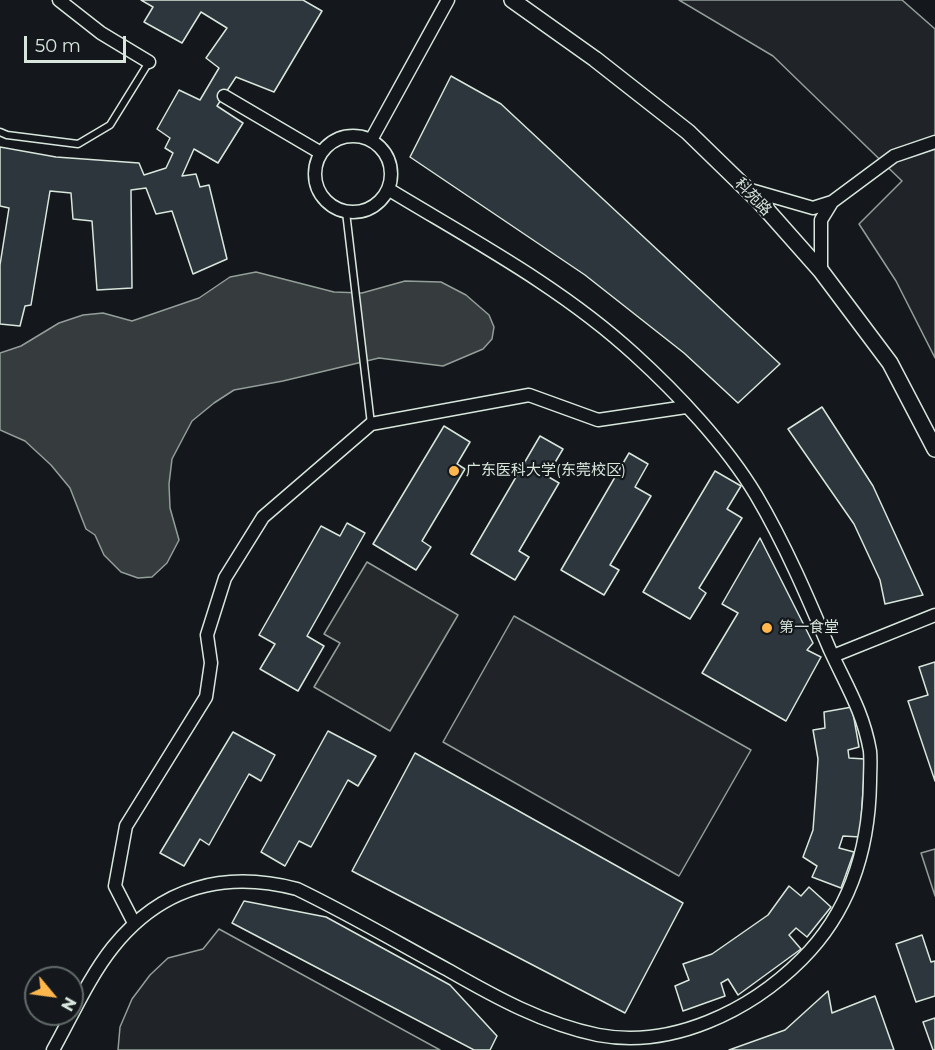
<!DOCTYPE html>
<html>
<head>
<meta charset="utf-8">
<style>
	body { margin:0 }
	#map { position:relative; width:935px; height:1050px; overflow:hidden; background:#14181c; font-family:Montserrat,sans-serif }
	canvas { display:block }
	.north { position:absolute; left:24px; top:966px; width:60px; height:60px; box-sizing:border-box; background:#14181c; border:2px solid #626a69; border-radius:50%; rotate:119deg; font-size:16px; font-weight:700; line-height:24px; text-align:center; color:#d8e6dc }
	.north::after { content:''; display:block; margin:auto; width:21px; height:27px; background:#ffb74d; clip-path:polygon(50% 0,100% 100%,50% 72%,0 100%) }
	.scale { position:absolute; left:24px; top:36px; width:102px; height:27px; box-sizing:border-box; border:3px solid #d8e6dc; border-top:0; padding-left:8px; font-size:18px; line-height:21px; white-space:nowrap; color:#d8e6dc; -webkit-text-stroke:4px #14181c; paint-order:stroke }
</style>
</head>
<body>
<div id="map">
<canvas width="935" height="1050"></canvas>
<div class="north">N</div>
<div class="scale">50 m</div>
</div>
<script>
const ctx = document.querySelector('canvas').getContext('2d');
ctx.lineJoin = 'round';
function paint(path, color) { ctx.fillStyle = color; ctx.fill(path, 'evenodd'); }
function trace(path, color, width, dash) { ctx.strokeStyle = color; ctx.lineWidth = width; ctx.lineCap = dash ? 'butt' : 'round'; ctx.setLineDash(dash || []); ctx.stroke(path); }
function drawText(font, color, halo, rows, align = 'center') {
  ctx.font = font + ' Montserrat,"Noto Sans SC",sans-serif'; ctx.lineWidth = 4.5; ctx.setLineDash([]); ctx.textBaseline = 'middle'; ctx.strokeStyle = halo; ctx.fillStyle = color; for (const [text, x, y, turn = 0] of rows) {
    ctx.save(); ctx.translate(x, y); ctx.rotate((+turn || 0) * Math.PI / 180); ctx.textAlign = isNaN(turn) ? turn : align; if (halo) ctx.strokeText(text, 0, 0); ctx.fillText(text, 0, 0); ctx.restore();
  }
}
const green = new Path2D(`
	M679 0H902L935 29V358L896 281 859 224 902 181 773 56Z
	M514 616 751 750 679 876 443 742Z
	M935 849V896L921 853Z
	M219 929 440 1050H118L120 1027 132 999 150 975 168 958 203 949Z`);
const parking = new Path2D(`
	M367 562 458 615 390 731 314 687 340 643 324 634Z`);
const water = new Path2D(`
	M256 272 334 292 362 293 405 281 441 282 466 295 489 315 494 327 492 339 483 349 443 366 379 358 283 381 234 390 214 403 192 421 172 459 169 484 170 508 179 540 167 563 152 577 138 578 121 572 104 555 95 535 86 529 70 488 51 465 25 441 0 430V353L21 346 59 323 83 315 103 313 132 321 199 298 230 277Z`);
const building = new Path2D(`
	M141 0H303L322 11 274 92 236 77 217 106 243 123 218 163 194 149 182 176 196 174 200 187 209 185 227 259 193 274 172 211 156 214 146 188 131 190 132 288 97 290 92 221 73 219 71 193 50 191 31 305 25 306 20 326 0 324V265L9 208 0 206V147L56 157 139 163 144 175 166 168 173 153 165 148 170 138 157 129 179 90 200 100 219 68 206 58 227 28 201 12 182 43 144 22 153 7Z
	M451 76 501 104 780 364 738 403 684 353 585 275 410 157Z
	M822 407 873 486 923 595 885 604 880 580 854 524 788 429Z
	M444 426 470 442 457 464 465 469 422 541 431 547 416 570 373 544Z
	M540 436 563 449 547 476 559 483 519 551 529 557 515 580 471 554Z
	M629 453 648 464 635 487 651 496 610 565 619 570 604 595 561 570Z
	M715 471 741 486 727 509 742 518 699 588 706 593 690 619 643 592Z
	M347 523 365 533 307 636 324 646 298 691 260 669 275 644 259 635 321 526 340 536Z
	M760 538 813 643 807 650 821 657 786 721 702 673 738 613 722 604Z
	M935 662V781L908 701 928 695 919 667Z
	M852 707 859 747 848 750 849 758 865 759 860 837 843 836 839 848 854 852 841 888 812 877 817 866 803 857 813 830 816 790 818 759 813 730 825 728 824 712Z
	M328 731 376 756 358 786 348 780 311 847 299 841 285 866 261 852Z
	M233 732 275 755 261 781 249 774 209 845 200 839 184 866 160 853Z
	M415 753 683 903 625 1013 352 871Z
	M789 886 801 896 809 887 831 907 807 937 796 928 789 935 801 949 738 995 728 979 721 983 725 996 683 1011 675 986 689 980 683 964 712 954 768 915Z
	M244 901 326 917 450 985 497 1036 490 1050H474L232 923Z
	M922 935 931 962 935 961V996L916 1002 896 944Z
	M828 991 832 1013 875 996 894 1050H729L785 1030Z
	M935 1018V1050H933L923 1022Z`);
const service = new Path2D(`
	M0 132 7 135 78 144 110 125 149 62
	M346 212 371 424`);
const minor = new Path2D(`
	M59 0 101 33 149 62
	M224 96 321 153
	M315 174a38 38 0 1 1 76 0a38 38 0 1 1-76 0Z
	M371 140 448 0
	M747 189 813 208 832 202 894 156 935 142
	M821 271V220L832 202
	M833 656 935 615
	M134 923 115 886 126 826 206 697 211 663 207 635 225 578 263 517 371 424 529 395 598 420 686 407
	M53 1050C72 1016 89 977 113 947 161 887 224 870 297 889 349 914 398 943 448 970 495 997 544 1024 598 1035 672 1049 750 1011 802 959 850 911 869 849 870 782 870 772 871 761 870 751 863 711 846 685 830 650 808 598 785 544 756 495 726 445 677 393 634 354 561 287 472 240 388 189`);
const tertiary = new Path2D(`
	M512 0 595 59 688 132 759 201 821 271 890 363 935 449`);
const markers = [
	[454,471,6,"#ffb74d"],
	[767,628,6,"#ffb74d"]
];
const streetNames = [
	["科苑路",753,197,46]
];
const poiNames = [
	["广东医科大学(东莞校区)",466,471],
	["第一食堂",779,628]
];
paint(green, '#202428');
trace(green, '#939e99', 1.5);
paint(parking, '#24282b');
trace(parking, '#939e99', 1.5);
paint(water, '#363b3e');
trace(water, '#939e99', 1.5);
paint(building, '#2c363c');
trace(building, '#d8e6dc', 1.5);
trace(service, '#d8e6dc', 9);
trace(minor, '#d8e6dc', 15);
trace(tertiary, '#d8e6dc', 18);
trace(service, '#14181c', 6);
trace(minor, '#14181c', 12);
trace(tertiary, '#14181c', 15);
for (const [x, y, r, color] of markers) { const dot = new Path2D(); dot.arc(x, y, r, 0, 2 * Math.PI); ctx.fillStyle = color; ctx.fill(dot); trace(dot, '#14181c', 2); }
drawText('15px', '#d8e6dc', '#14181c', streetNames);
drawText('15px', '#d8e6dc', '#14181c', poiNames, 'left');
</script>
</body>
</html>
